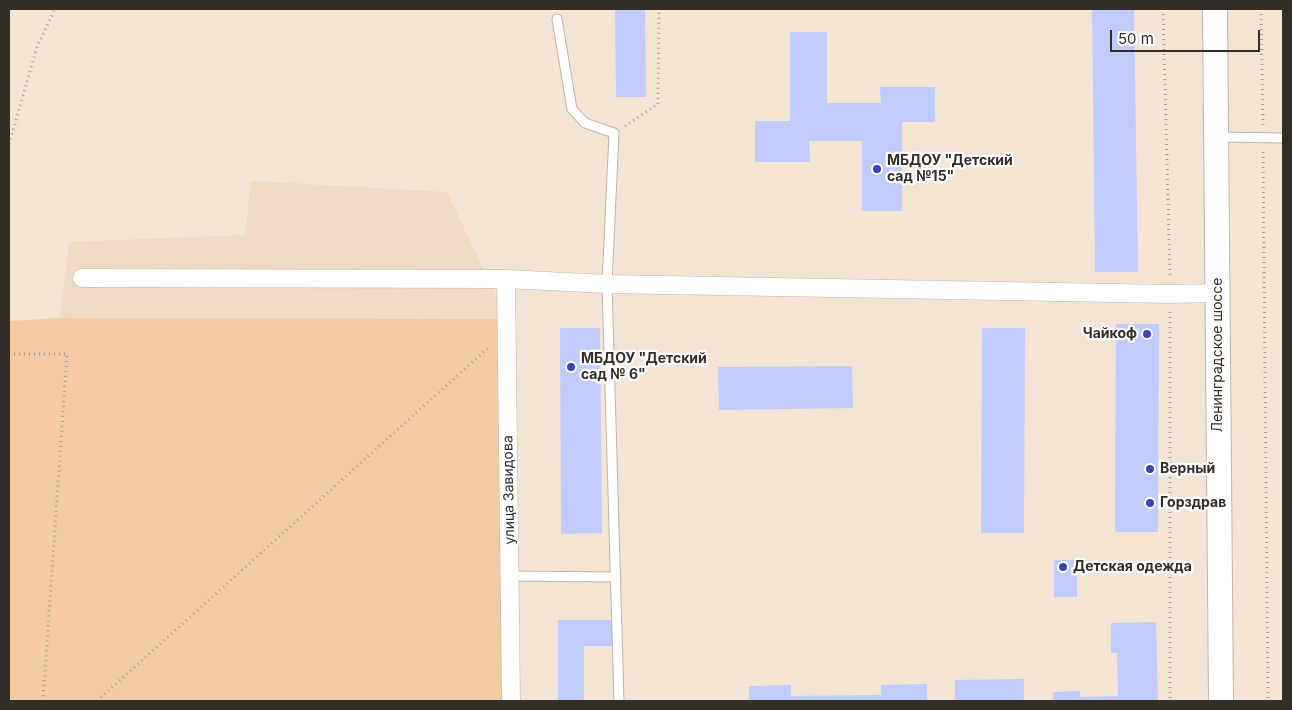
<!DOCTYPE html>
<html>
<head>
<meta charset="utf-8">
<style>
	body { margin:0 }
	#map { position:relative; width:1292px; height:710px; overflow:hidden; background:#f4e4d4; font-family:Inter,sans-serif }
	canvas { display:block }
	.frame { position:absolute; inset:0; border:10px solid #332d27; pointer-events:none }
	.scale { position:absolute; left:1110px; top:30px; width:150px; height:22px; box-sizing:border-box; border:2px solid #332d27; border-top:0; padding-left:6px; font-size:15px; line-height:18px; white-space:nowrap; color:#332d27; -webkit-text-stroke:4px #fff; paint-order:stroke }
</style>
</head>
<body>
<div id="map">
<canvas width="1292" height="710"></canvas>
<div class="frame"></div>
<div class="scale">50 m</div>
</div>
<script>
const ctx = document.querySelector('canvas').getContext('2d');
ctx.lineJoin = 'round';
function paint(path, color) { ctx.fillStyle = color; ctx.fill(path, 'evenodd'); }
function trace(path, color, width, dash) { ctx.strokeStyle = color; ctx.lineWidth = width; ctx.lineCap = dash ? 'butt' : 'round'; ctx.setLineDash(dash || []); ctx.stroke(path); }
function drawText(font, color, halo, rows, align = 'center') {
  ctx.font = font + ' Inter,sans-serif'; ctx.lineWidth = 4.5; ctx.setLineDash([]); ctx.textBaseline = 'middle'; ctx.strokeStyle = halo; ctx.fillStyle = color; for (const [text, x, y, turn = 0] of rows) {
    ctx.save(); ctx.translate(x, y); ctx.rotate((+turn || 0) * Math.PI / 180); ctx.textAlign = isNaN(turn) ? turn : align; if (halo) ctx.strokeText(text, 0, 0); ctx.fillText(text, 0, 0); ctx.restore();
  }
}
const built = new Path2D(`
	M251 181 447 192 507 319 60 318 69 242 245 235Z`);
const green = new Path2D(`
	M60 318 507 319 511 701H9V321Z`);
const building = new Path2D(`
	M615 9H645L646 97H616Z
	M1092 9H1134L1138 272H1095Z
	M790 32H827V103H881L880 87H935V122H902V211H862V141H809L810 162H755V121H790Z
	M1116 324H1159L1158 532H1115Z
	M560 328H600L602 533 561 534Z
	M982 328H1025L1024 533H981Z
	M852 366 853 408 719 410 718 367Z
	M1054 560H1077V597H1054Z
	M558 620H615V646H584V701H558Z
	M1156 622 1158 701H1053V692L1080 691V697L1118 696 1117 653H1111V623Z
	M1024 679V701H955V680Z
	M927 684V701H749V686L791 685V696L881 695V685Z`);
const path = new Path2D(`
	M1163 9 1170 276
	M1261 9 1263 126
	M625 126 658 104 659 9
	M9 144 37 47 55 9
	M1263 152 1268 701
	M1170 312V701
	M9 354H67L43 701
	M97 701 488 348`);
const service = new Path2D(`
	M557 19 572 109 585 123 614 133 607 284 619 701
	M1217 137 1283 138
	M510 576 616 577`);
const minor = new Path2D(`
	M82 278 506 279 607 284 1170 294 1218 293
	M506 279 511 701`);
const secondary = new Path2D(`
	M1215 9 1221 701`);
const markers = [
	[877,169,5,"#3c43b7"],
	[1147,334,5,"#3c43b7"],
	[571,367,5,"#3c43b7"],
	[1150,469,5,"#3c43b7"],
	[1150,503,5,"#3c43b7"],
	[1063,567,5,"#3c43b7"]
];
const poiNames = [
	["МБДОУ \"Детский",887,161],
	["сад №15\"",887,177],
	["Чайкоф",1137,334,"right"],
	["МБДОУ \"Детский",581,359],
	["сад № 6\"",581,375],
	["Верный",1160,469],
	["Горздрав",1160,503],
	["Детская одежда",1073,567]
];
const streetNames = [
	["Ленинградское шоссе",1218,355,-90],
	["улица Завидова",509,490,-91]
];
paint(built, '#f0dac4');
paint(green, '#f2cba4');
paint(building, '#c0ccfd');
trace(service, '#c4b4a5', 11);
trace(minor, '#c4b4a5', 19);
trace(secondary, '#c4b4a5', 26);
trace(path, '#aa9e92', 3, [1, 4]);
trace(service, '#fff', 9);
trace(minor, '#fff', 18);
trace(secondary, '#fff', 24);
for (const [x, y, r, color] of markers) { const dot = new Path2D(); dot.arc(x, y, r, 0, 2 * Math.PI); ctx.fillStyle = color; ctx.fill(dot); trace(dot, '#fff', 2); }
drawText('bold 14px', '#332d27', '#fff', poiNames, 'left');
drawText('14px', '#332d27', '#fff', streetNames);
</script>
</body>
</html>
